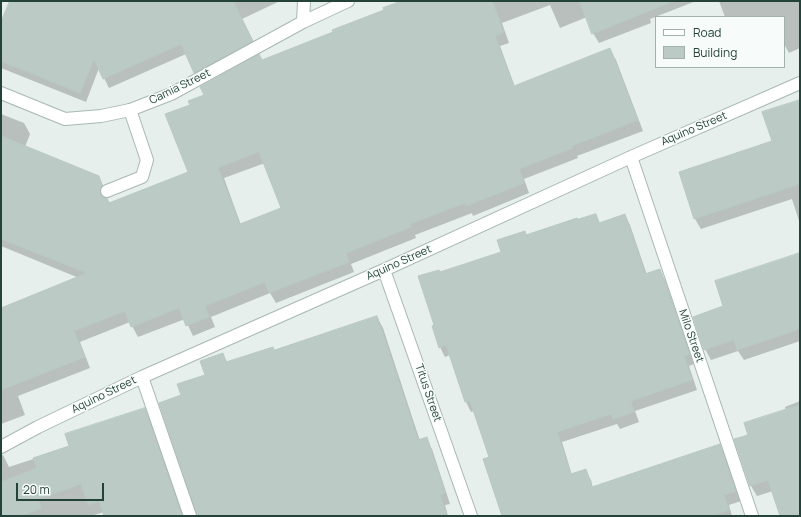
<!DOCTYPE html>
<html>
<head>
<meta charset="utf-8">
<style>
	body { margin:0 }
	#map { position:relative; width:801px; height:517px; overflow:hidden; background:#e6efeb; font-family:Manrope,sans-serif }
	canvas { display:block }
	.frame { position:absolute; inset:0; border:2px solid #24423a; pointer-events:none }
	.legend { position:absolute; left:655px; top:16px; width:130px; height:52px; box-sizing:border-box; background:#f7fbf9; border:1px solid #a3b1ad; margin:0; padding:5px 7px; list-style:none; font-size:12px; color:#24423a }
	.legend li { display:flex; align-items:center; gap:8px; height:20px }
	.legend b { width:20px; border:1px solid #a3b1ad }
	.scale { position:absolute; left:16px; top:483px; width:88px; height:18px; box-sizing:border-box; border:2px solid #24423a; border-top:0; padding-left:5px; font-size:12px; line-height:14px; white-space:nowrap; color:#24423a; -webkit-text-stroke:3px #f7fbf9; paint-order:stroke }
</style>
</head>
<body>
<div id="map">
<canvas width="801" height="517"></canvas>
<div class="frame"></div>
<ul class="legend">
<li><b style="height:5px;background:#fff"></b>Road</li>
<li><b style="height:11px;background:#bbcac4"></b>Building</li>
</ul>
<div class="scale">20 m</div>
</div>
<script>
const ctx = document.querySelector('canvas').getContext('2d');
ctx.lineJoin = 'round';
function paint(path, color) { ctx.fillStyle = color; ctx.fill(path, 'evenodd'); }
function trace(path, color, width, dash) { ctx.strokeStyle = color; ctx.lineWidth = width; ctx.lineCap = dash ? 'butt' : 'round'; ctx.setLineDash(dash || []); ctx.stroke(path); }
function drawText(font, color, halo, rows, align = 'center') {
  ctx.font = font + ' Manrope,sans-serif'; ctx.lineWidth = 3; ctx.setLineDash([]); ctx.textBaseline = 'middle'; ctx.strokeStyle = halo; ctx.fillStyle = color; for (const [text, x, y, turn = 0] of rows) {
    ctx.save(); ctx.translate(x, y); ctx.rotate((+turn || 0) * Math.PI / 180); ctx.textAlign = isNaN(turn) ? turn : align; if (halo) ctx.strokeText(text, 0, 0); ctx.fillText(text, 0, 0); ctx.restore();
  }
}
const shadow = new Path2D(`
	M11 1H280L242 19 258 51 200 82 186 54 109 88 99 68 86 102 1 68V25Z
	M410 1H696L650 19 651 23 599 43 593 33 587 17 560 28 550 5 502 23 509 43 500 46 515 87 610 49 616 60 643 131 577 156 578 158 524 179 529 193 473 216 472 213 415 235 416 238 351 264 354 272 276 303 270 293 211 317 215 327 193 336 185 319 138 337 130 322 80 342 90 368 18 396 25 415 1 424V308L79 278 1 246V114L24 123 30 134 25 147 98 176 104 187 108 196 106 199 110 204 189 173 191 105 205 95 262 61ZM265 163 283 209 241 225 224 178Z
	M719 1H800V48L789 53 784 44V17H725Z
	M800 101V224L792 199 701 229 695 219 680 173 773 142Z
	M595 215 600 223 625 215 630 225 647 275 660 270 665 280 694 364 689 366 697 390 635 411 639 422 620 429 617 424 562 442 572 475 585 470 591 480 593 488 719 445 725 455 741 501 729 505 732 516H503L490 458 474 411 471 412 466 402 450 355 445 357 440 347 435 326 440 273 502 253 524 232 527 236Z
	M800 254V341L744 360 738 351 711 360 705 349 724 307Z
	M377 317 383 328 420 441 426 439 432 449 450 504 445 505 448 516H198L182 396 206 376 222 354 228 363 274 351Z
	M800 401V516H781L773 491 757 496 751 486 735 440 749 435 786 410 785 407Z
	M144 409 150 419 184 516H105L104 512 91 516H1V455H3L9 467 70 447Z`);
const building = new Path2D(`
	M10 1H233L253 41 194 73 181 44 103 79 94 59 80 93 1 61V22Z
	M402 1H492L504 32 495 36 514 86 610 48 638 120 572 146 573 148 519 169 524 183 466 206 465 203 410 224 411 227 346 253 349 262 269 293 265 282 205 306 209 317 186 326 179 308 131 327 125 311 74 331 85 357 1 390V308L87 273 1 239V136L99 176 102 185 100 190V193L103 197 107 198 109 203 188 172 165 114 190 105 188 101 204 95 200 87 259 54 262 60 333 32 332 30 384 10 383 8ZM259 152 281 208 240 224 218 168Z
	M580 1H670L671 2 592 34Z
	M800 100V184L694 219 679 172 772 141 762 112Z
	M596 214 599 223 625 214 645 274 660 269 690 354 684 356 692 380 631 401 634 412 613 419 611 414 557 432 571 474 586 469 592 487 720 444 736 491 724 495 729 510 710 516H502L483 459 489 457 470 401 465 402 446 345 439 348 432 326 434 325 418 276 439 270 440 272 501 252 497 240 525 231 526 235 577 218 578 219Z
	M800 253V329L737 350 734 340 704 350 693 317 723 306 715 281Z
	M377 316 418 440 427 437 445 493 440 495 447 516H197L159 403 181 395 177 384 205 375 200 361 223 353 226 362 273 347 274 350Z
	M800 405V516H780L768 480 750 486 734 439 748 435 744 423Z
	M145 408 182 516H104L99 501 88 505 81 484 38 499 41 508 21 516H1V482L37 468 33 458 69 446 65 434Z`);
const lane = new Path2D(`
	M107 191 142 177 147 160 130 110`);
const street = new Path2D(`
	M303 22 304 1
	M1 93 65 119 101 116 130 110 171 94 303 22 348 1
	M631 157 752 516
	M384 270 471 516
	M142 377 190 516
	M1 447 38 427 142 377 384 270 631 157 800 83`);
const streetNames = [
	["Camia Street",180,87,-26],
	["Aquino Street",694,129,-23],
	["Aquino Street",399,263,-24],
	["Milo Street",691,336,71],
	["Titus Street",428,393,71],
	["Aquino Street",104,395,-26]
];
paint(shadow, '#0003');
paint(building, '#bbcac4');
trace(building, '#b8c9c2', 1);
trace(lane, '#a8b8b2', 14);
trace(street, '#a8b8b2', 14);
trace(lane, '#fff', 12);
trace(street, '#fff', 12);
drawText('11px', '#24423a', '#f7fbf9', streetNames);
</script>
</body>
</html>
